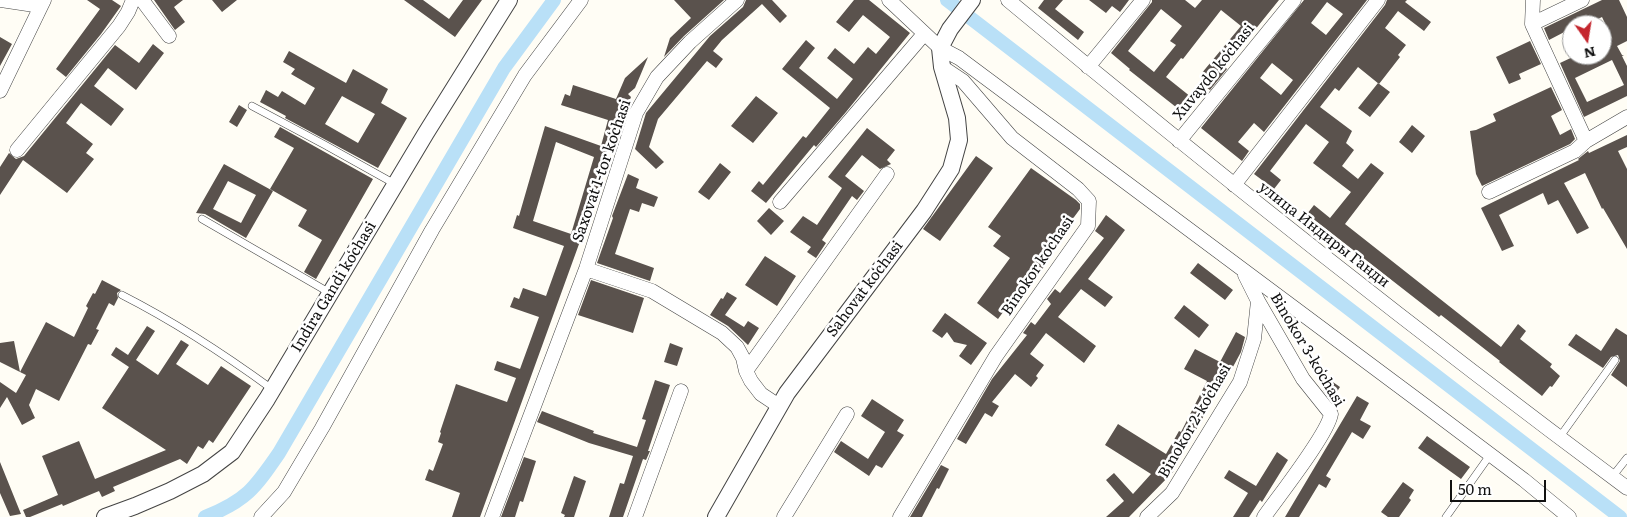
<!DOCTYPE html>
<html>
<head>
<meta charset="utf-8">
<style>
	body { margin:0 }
	#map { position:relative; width:1627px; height:517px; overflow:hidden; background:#fffdf5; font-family:Literata,serif }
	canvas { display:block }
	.north { position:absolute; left:1562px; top:15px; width:50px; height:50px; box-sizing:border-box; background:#fff; border:1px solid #a0a0a0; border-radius:50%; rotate:167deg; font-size:14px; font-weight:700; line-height:20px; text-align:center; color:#111 }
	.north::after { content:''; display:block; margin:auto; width:18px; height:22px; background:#c4262e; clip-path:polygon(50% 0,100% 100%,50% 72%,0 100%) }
	.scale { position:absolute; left:1450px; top:480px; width:96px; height:22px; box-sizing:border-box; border:2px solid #111; border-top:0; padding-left:6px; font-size:15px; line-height:18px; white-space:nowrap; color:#111; -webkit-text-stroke:4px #fff; paint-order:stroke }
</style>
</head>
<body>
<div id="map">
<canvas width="1627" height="517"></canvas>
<div class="north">N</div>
<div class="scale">50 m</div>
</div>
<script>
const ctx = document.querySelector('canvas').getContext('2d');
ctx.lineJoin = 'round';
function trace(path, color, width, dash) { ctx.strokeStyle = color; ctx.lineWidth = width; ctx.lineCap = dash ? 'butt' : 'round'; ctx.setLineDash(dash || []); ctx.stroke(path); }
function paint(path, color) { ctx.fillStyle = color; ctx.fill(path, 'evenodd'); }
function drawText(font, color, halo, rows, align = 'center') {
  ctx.font = font + ' Literata,serif'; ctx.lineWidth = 5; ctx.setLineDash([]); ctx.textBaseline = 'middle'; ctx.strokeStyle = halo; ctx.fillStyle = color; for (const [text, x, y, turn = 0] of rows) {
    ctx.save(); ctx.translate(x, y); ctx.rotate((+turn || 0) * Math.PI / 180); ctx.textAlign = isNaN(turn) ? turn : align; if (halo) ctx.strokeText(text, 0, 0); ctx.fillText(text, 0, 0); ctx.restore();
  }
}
const canal = new Path2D(`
	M947 0 1620 517
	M205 517C246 501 255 488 279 453L504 68 554 0`);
const building = new Path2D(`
	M87 0H112L121 6 101 34 66 77 56 69 100 9Z
	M154 0H183L174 7 185 22 175 30Z
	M212 0H237L222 12Z
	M404 0H423L449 19 463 0H482L455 37Z
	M674 0H724L684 36 664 57 670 38 691 18Z
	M746 0H772L787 16 780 23 762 4 722 40 713 51 723 59 716 68 707 61 658 119 649 147 664 162 656 169 635 149 646 113 710 36 743 7Z
	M854 0H869L910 33 846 112 816 147 814 145 766 203 751 191 759 181 763 185 803 136 806 138 830 108 782 69 806 40 815 48 799 68 837 99 853 79 827 58 835 48 854 64 868 47 876 54 890 37 863 15 849 32 836 22Z
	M1044 0H1063L1055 9 1084 32 1078 40 1038 8Z
	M1089 0H1129L1120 12 1112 6 1106 13Z
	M1152 0H1185L1195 8 1202 0H1279L1225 67 1227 69 1210 90 1202 84 1207 78 1201 74 1241 26 1221 10 1183 59 1181 58 1166 77 1196 101 1186 115 1129 70 1130 69 1111 53 1152 2ZM1161 9 1182 26 1170 41 1176 45 1154 72 1128 51Z
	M1304 0H1367L1264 132 1254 123 1238 142 1249 151 1242 161 1201 128ZM1327 2 1343 14 1326 35 1311 23ZM1272 63 1293 80 1281 95 1260 78Z
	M1387 0H1407L1405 2 1431 22 1424 31 1398 11 1385 28 1406 45 1398 55 1400 57 1379 84 1358 67 1339 91 1335 88 1320 107 1352 131 1346 143 1354 150 1342 166 1358 179 1371 163 1384 173 1345 224 1501 347 1518 324 1526 331 1520 339 1552 364 1550 367 1560 376 1552 387 1550 386 1542 396 1499 362 1500 361 1441 315 1439 317 1307 214 1314 205 1330 218 1351 192 1313 163 1329 142 1306 124 1270 171 1281 180 1274 189 1254 174 1385 5Z
	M1602 0H1619L1627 17V41L1617 46 1622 55H1624L1622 56 1627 66V96L1584 117 1560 63 1577 55H1602V43L1612 38 1602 17 1586 25H1572V28L1549 40 1544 28ZM1612 60 1624 85 1587 102 1575 78Z
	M0 37 12 44 0 66Z
	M1530 41 1541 64 1519 74 1521 79 1509 84 1496 57Z
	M153 44 164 53 136 90 108 68 94 86 124 109 111 126 81 103 66 123 93 144 86 153 94 159 67 193 23 160 0 195V167L9 153 16 159 24 156 115 45 139 63Z
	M289 51 346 83 353 69 388 89 381 103 407 118 378 168 285 118 286 116 260 102 266 90 278 97 282 91 305 105 315 88 291 74 295 69 283 62ZM342 96 375 114 358 143 325 124Z
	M648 57 635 88 628 94 631 97 602 164 606 167 589 222H587L480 517H452L460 493 425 480 429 469 433 471 443 444 438 442 441 433 440 432 456 384 507 402 516 378 494 370 497 361 520 369 539 317 510 307 514 297 519 299 523 288 546 296 564 246 513 228 517 215 519 216 545 126 601 146 608 120 561 105 565 94 570 96 573 85 616 99 625 78ZM556 142 594 157 571 234 533 221Z
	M1378 83 1390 92 1370 117 1358 108Z
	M1551 87 1562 110 1551 116 1560 135 1571 129 1575 139 1570 144 1482 186 1476 174 1470 131 1476 130 1496 121 1493 114Z
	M756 96 778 113 753 143 731 126Z
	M239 105 247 110 237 127 229 122Z
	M1412 125 1425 136 1412 153 1399 142Z
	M280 127 373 179 316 279 304 272 322 240 298 226 307 210 270 189 294 148 274 137Z
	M867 128 895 150 887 160 891 164 880 169 862 155 845 176 864 191 857 200 852 196 822 240 826 243 816 258 807 252 811 247 790 232 803 216 817 225 842 188 828 177Z
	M1627 135V147L1618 151 1627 169V249L1603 208 1602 209 1585 173 1564 183 1589 228 1577 234 1558 200 1548 205 1543 193 1499 215 1514 246 1502 251 1481 208 1579 160 1578 159 1588 151 1589 153Z
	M976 156 993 168 940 241 923 229Z
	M720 163 731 172 709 200 698 192Z
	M224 164 273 191 246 238 205 214 196 213ZM228 181 256 195 241 223 213 209Z
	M1031 168 1076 200 1080 204V209L1066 228 1069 231 1060 242 1057 240 1040 264 1044 267 1036 277 1031 274 998 319 977 303 1010 258 993 246 1001 236 988 227Z
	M628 174 639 179 636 188 658 197 654 207 642 203 639 212 630 209 615 254 654 268 650 281 597 263 613 218 612 216Z
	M769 208 784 221 771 235 757 221Z
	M1106 215 1125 230 1088 279 1113 297 1105 307 1081 289 1058 317 1096 346 1084 363 1046 333 1030 354 1044 365 1036 376 1038 378 1031 387 1015 374 992 402 999 406 992 417 985 413 966 444 957 439 992 379 1027 335 1023 333 1031 322 1035 325 1051 304 1047 299 1055 289 1060 293 1104 238 1095 231Z
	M765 256 796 276 777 306 745 285Z
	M1198 263 1233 290 1225 300 1190 273Z
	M102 280 121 290 117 293 118 298 114 306 109 303 96 329 99 330 91 345 88 344 59 401 36 389 29 405 35 418 22 425 7 397 0 408V382L16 393 26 375 20 372 46 322 74 337 88 308 86 306 93 293 95 294Z
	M591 280 644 298 633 333 578 315Z
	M727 292 737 298 725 315 744 327 748 321 759 328 748 345 728 326 710 315 721 298 723 299Z
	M1184 305 1209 325 1199 338 1174 318Z
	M945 313 987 343 971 365 959 356 967 345 954 342 947 332 942 338 932 331Z
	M147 326 155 331 136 360 158 375 181 340 189 345 176 364 208 385 221 366 251 386 213 443 209 440 203 449 198 446 187 464 180 459 113 487 115 491 102 497 99 491 63 506 62 504 30 517H26L23 510 58 495 42 456 79 441 95 479 166 450 102 408 129 367 111 355 116 347 128 355Z
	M1616 328 1627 335V387L1611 375 1620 361 1618 355 1611 357 1603 368 1568 345 1576 334 1601 351Z
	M1236 332 1245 337 1241 352 1221 389 1219 388 1173 472 1129 517H1106L1124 501 1106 480 1114 473 1133 494 1151 474 1105 445 1118 424 1166 454 1179 431 1181 432 1207 381 1184 369 1195 349 1220 362Z
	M14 341 20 372 0 362V343Z
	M670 343 683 348 677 366 664 362Z
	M655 380 670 385 648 451H650L646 460 643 459 623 517H609L620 483 624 484 633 456 589 443 537 422 542 411 594 431 593 433 637 447 646 420 642 419Z
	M1330 380 1340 387 1331 401 1323 390Z
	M1357 396 1369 403 1360 420 1371 426 1363 439 1352 432 1326 476 1331 479 1326 488 1319 484 1299 517H1285Z
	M872 399 904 420 897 431 904 435 882 468 876 465 869 476 834 452 841 441 868 459 885 432 861 416Z
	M1427 436 1470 467 1461 479 1418 448Z
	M1277 452 1288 460 1262 502 1260 500 1249 517H1233L1248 493 1224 478 1229 470 1256 486Z
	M524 457 536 461 523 502 520 501 515 517H501Z
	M0 462 21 514 10 516 0 493Z
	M941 465 949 469 939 489 937 488 922 517H910Z
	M574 476 586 481 574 517H564L565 515 561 513Z
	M1403 482 1414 490 1409 498 1411 500 1399 517H1388L1381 512Z`);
const service = new Path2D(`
	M252 106 325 145 395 184
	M202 219 330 293
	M122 295C175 322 224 354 272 389
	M1559 438 1615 360
	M1612 477 1627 458
	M1446 517 1490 455`);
const minor = new Path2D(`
	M1 0 41 6
	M142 0 169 36
	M889 0 940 48 959 58 1427 407 1524 480 1569 517
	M1008 0C1210 168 1416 331 1627 488
	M1533 0 1532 24 1586 141
	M1532 24 1582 0
	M1088 67 1143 0
	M0 91 44 0
	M1179 141 1294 0
	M17 150 119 26 128 12 133 0
	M1234 185 1378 0
	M1489 192 1575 151 1586 141 1627 117
	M780 202 924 34
	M586 269 652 291 722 333 737 347 743 358 746 371 751 381 761 394 779 406
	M1245 275 1258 301 1303 379 1331 414C1328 434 1278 497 1264 517
	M746 371 887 174
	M261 517 284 492 322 428 432 230 525 75 581 0
	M492 517 586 269 636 113 657 77 690 42 737 0
	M635 517 681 391
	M784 517 847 414
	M900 517 996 356 1088 226 1089 201 1078 189 1012 138 963 81 942 67
	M1147 517 1172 493 1240 382 1254 339 1258 301`);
const tertiary = new Path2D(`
	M105 517 135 506 170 491 203 474 232 452 267 399 426 133 509 0
	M716 517 787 393 924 211 951 169 959 140 957 118 942 67 940 48 950 29 972 0`);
const streetNames = [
	["Xuvaydo koʻchasi",1214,72,-51],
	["Saxovat 1-tor koʻchasi",602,171,-71],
	["улица Индиры Ганди",1324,235,38],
	["Binokor koʻchasi",1038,266,-56],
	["Indira Gandi koʻchasi",334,287,-59],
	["Sahovat koʻchasi",865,289,-53],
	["Binokor 3-koʻchasi",1307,350,59],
	["Binokor 2-koʻchasi",1195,421,-60]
];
trace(canal, '#b9e0f7', 14);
paint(building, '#5a524d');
trace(service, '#444', 8);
trace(minor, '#444', 15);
trace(tertiary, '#444', 18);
trace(service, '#fff', 7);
trace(minor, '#fff', 14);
trace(tertiary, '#fff', 16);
drawText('15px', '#111', '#fff', streetNames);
</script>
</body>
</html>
